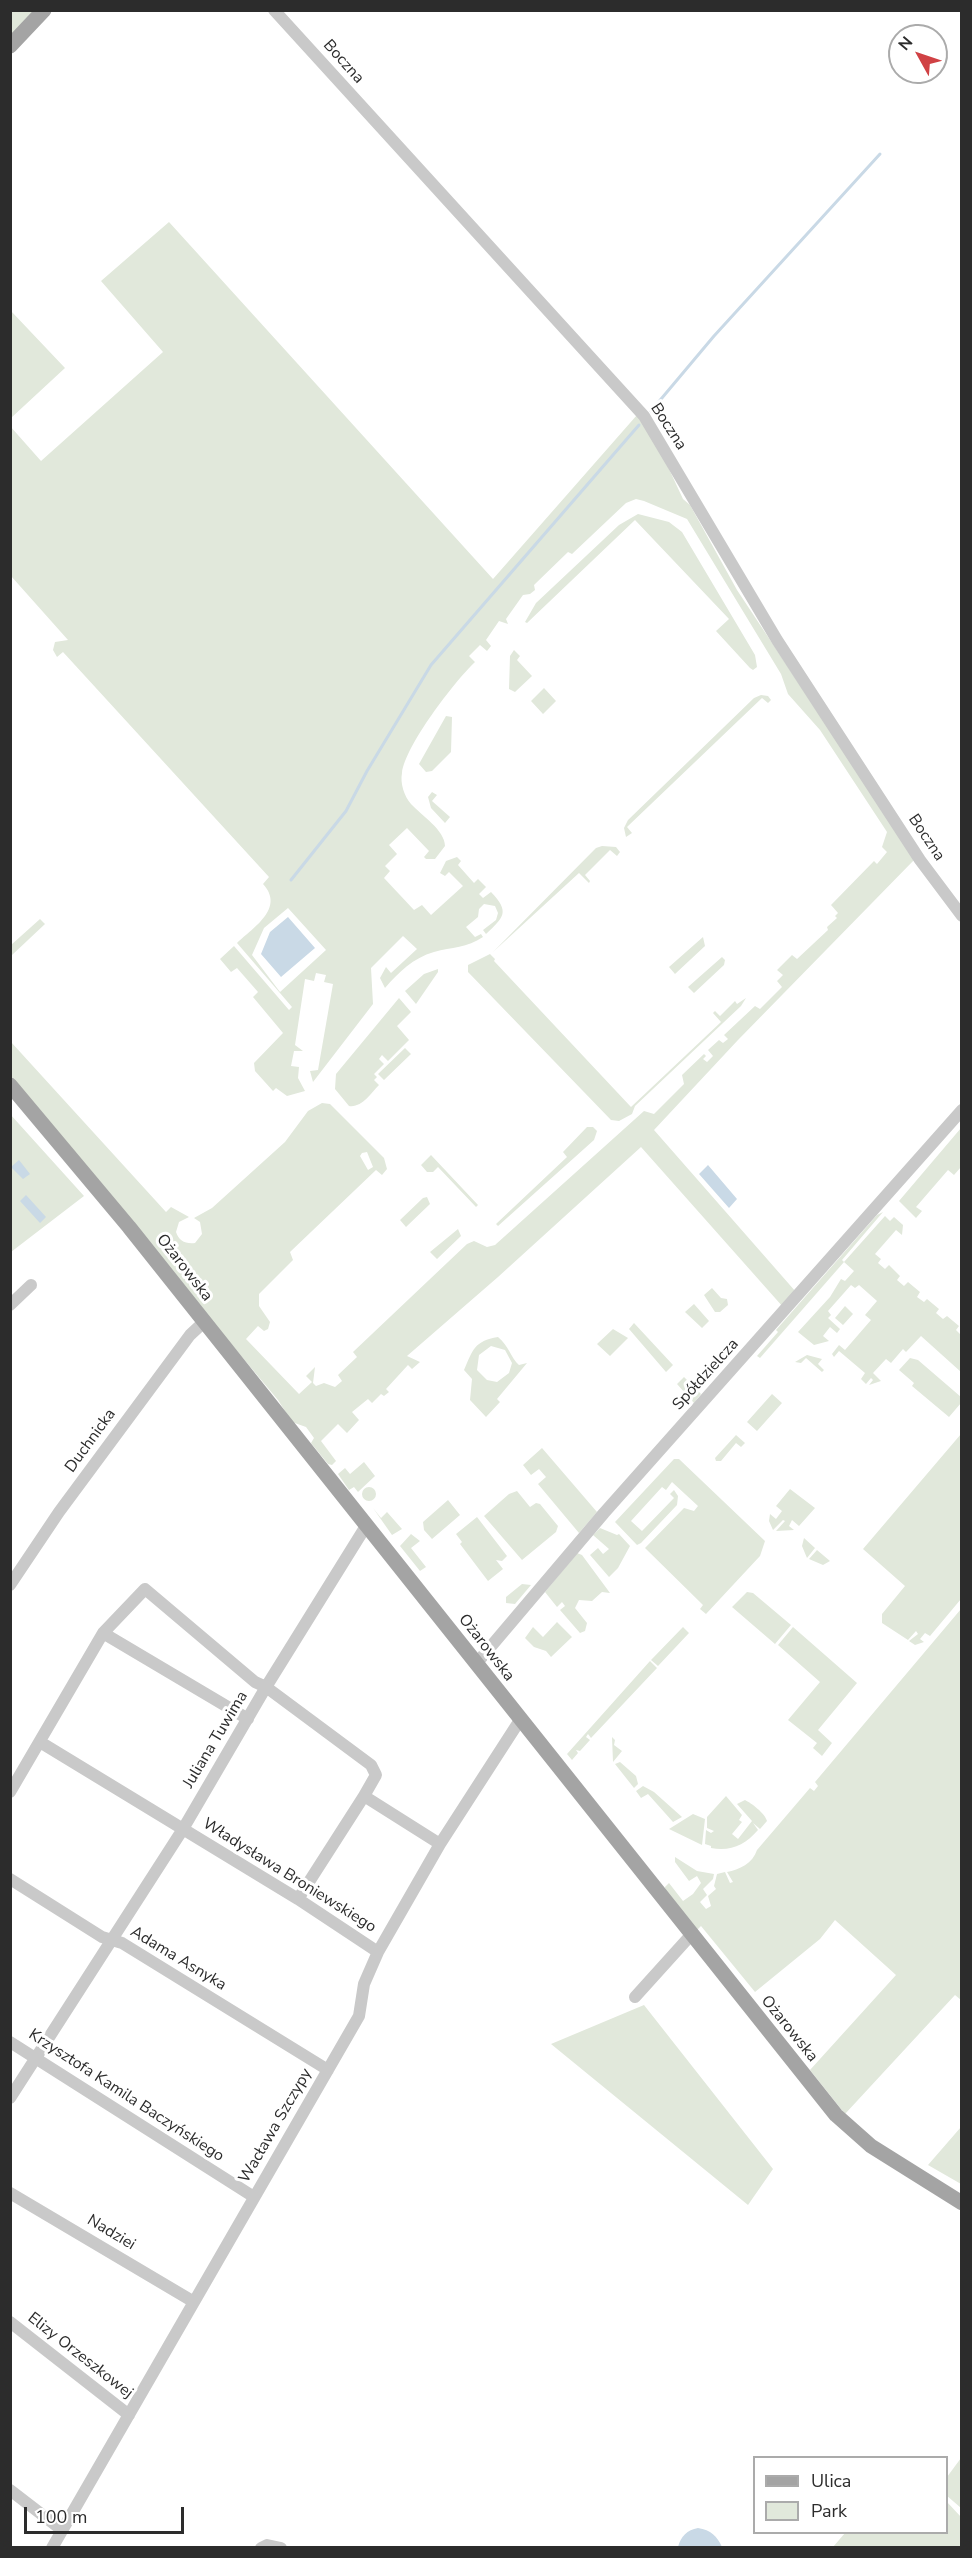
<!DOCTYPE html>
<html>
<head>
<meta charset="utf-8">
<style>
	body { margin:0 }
	#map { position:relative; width:972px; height:2558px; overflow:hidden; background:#fff; font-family:"Nunito Sans",sans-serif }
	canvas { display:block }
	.frame { position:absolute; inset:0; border:12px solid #2c2c2c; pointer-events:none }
	.legend { position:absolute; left:753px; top:2456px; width:195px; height:78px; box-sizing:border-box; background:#fff; border:2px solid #ababab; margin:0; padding:8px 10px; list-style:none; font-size:18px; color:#2c2c2c }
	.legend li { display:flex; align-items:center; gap:12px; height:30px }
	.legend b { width:30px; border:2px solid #ababab }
	.north { position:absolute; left:888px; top:24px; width:60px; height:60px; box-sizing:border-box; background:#fff; border:2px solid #ababab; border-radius:50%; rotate:310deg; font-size:16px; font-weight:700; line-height:24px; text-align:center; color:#2c2c2c }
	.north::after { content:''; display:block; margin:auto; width:21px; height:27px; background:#d04144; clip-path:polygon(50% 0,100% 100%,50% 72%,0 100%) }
	.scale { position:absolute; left:24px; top:2507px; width:160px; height:27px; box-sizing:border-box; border:3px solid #2c2c2c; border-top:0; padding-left:8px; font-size:18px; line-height:21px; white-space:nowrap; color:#2c2c2c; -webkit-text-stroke:4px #fff; paint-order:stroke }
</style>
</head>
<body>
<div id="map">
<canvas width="972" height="2558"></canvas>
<div class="frame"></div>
<ul class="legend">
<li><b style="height:8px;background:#a4a4a4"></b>Ulica</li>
<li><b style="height:16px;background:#e1e8db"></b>Park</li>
</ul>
<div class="north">N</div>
<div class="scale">100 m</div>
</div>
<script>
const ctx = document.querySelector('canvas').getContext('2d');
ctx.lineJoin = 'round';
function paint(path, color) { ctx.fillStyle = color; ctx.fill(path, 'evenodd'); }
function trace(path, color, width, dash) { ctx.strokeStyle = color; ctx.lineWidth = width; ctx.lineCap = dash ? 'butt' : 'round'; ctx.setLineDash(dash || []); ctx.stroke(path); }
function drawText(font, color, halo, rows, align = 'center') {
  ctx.font = font + ' "Nunito Sans",sans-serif'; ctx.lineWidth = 6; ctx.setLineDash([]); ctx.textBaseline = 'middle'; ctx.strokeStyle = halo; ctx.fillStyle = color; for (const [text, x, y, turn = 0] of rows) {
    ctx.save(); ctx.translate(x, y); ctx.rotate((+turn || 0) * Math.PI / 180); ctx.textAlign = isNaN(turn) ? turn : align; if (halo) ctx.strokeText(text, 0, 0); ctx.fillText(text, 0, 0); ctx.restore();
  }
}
const green = new Path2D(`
	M11 11H33L11 35Z
	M169 222 493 579 637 415 655 439 683 499 690 505 737 590 915 859 738 1040 654 1130 796 1292 783 1307 641 1147 498 1277 407 1356 420 1362 412 1369 408 1365 386 1389 389 1392 384 1396 381 1394 372 1403 368 1399 352 1412 359 1420 347 1433 338 1424 321 1441 336 1461 332 1465 328 1464 311 1443 314 1438 306 1427 292 1422 278 1400 11 1081V1042L166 1212 171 1207 189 1217 179 1222 176 1232C179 1241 185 1244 195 1243L202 1234 200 1222 194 1218 212 1208 285 1142 308 1111 322 1103 330 1104 384 1158 387 1169 382 1175 376 1170 290 1252 293 1260 259 1294V1306L270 1322 268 1329 264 1331 258 1326 246 1339 299 1394 312 1382 306 1376 315 1367 313 1383 316 1386 324 1383 335 1387 342 1381 338 1375 357 1357 353 1352 467 1244 474 1241 487 1247 495 1245 644 1111 654 1114 684 1084 682 1075 704 1054 706 1056 703 1059 707 1062 713 1056 708 1050 719 1040 723 1043 728 1039 724 1035 755 1006 760 1009 782 987 777 981 783 975 777 970 792 955 797 959 828 930 827 927 837 918 835 916 838 913 831 905 874 861 877 864 887 852 882 847 887 832 820 730 788 694 781 674 687 519 644 501 636 499 626 503 572 554 568 552 534 585 535 590 530 594 523 595 506 619 508 624 499 621 486 640 491 646 487 651 480 645 469 656 475 662C454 682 405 746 402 773 400 783 404 796 411 804 421 815 445 830 445 846L435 859H426L424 857 429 851 407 828 389 845 397 854 385 866 390 871 384 878 414 910 422 905 431 915 463 886 449 872 445 876 440 873 446 861 457 857 461 861 458 865 474 883 478 879 486 887 479 894 483 898 491 892C510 912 504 917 486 934L483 930 496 920 498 913 495 906 484 904 479 909 478 917 466 927 475 937 481 934 483 937C467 948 452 947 434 952 413 958 399 972 385 988L380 978 386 967 391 973 417 949 403 936 371 968 373 1004 313 1082 310 1071 318 1070 333 984 324 982 326 975 316 973 314 981 305 979 295 1045 303 1051H294L291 1066 299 1067 298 1078 305 1091 287 1096 276 1088 273 1091 255 1071 254 1063 283 1033 253 997 258 992 237 968 231 972 220 959 234 946 289 1010 292 1007 237 943C254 927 285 908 263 884L269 877 63 652 57 657 53 650 55 642 68 640 11 576 10 426 41 461 163 352 101 281ZM288 908 326 950 280 992 252 955 264 928ZM367 1152 373 1167 368 1170 360 1156 362 1153Z
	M11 311 65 368 11 418Z
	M638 514 669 522 682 532 755 655 757 667 753 670 750 668 716 631 729 619 635 520 527 623 525 622 536 603 619 525Z
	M514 650 520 656 517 660 532 676 515 692 509 689 510 656Z
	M544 688 556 701 543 714 531 701Z
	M761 695 768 696 771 700 768 703 762 698 627 827 632 833 626 837 624 828 628 820 754 698Z
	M446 716 452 717 451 752 432 771 426 772 419 764Z
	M432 792 437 795 432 801 450 817 445 823 431 808 428 797Z
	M602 846 616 847 620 852 617 856 610 850 585 875 590 881 589 883 579 873 493 952 596 848Z
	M40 919 45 924 11 956V945Z
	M703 937 705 946 675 974 669 967Z
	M490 954 495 959 494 961 631 1107 721 1022 713 1013 715 1011 720 1016 735 1001 737 1004 746 998 741 1006 635 1106 632 1114 619 1121 611 1120 468 972V965Z
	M722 957 725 960 724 965 694 993 688 987Z
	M438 969V972L416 1004 405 991 424 974Z
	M399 998 411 1012 397 1026 409 1040 388 1061 382 1055 379 1059 384 1064 374 1074 377 1077 374 1080 379 1085C371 1093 362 1108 349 1106L335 1089 336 1074Z
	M405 1048 411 1054 384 1080 378 1074Z
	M10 1114 84 1196 11 1252H10Z
	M587 1127H593L597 1131 594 1140 498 1226 496 1224 567 1157 563 1152Z
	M961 1128V1167L954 1175 948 1170 916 1207 922 1211 916 1218 899 1201Z
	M431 1155 478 1205 476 1207 438 1167 433 1172H427L421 1165Z
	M427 1197 430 1204 406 1227 400 1220 423 1198Z
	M883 1212 842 1260 844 1262 885 1216 890 1221 894 1217 903 1225 902 1235 896 1230 875 1254 881 1259 878 1263 885 1269 889 1265 900 1276 897 1280 904 1286 908 1282 920 1292 917 1297 924 1302 927 1299 939 1309 936 1313 943 1319 947 1316 959 1326 956 1330 961 1335V1372L921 1336 906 1352 903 1349 891 1363 886 1359 873 1373 881 1381 869 1385 873 1380 871 1378 866 1384 861 1379 865 1373 839 1351 834 1357 832 1354 839 1345 845 1350 871 1320 865 1315 877 1301 859 1285 855 1288 851 1285 828 1311 831 1315 828 1318 840 1329 837 1333 830 1327 823 1336 829 1341 814 1345 798 1332 830 1297 841 1279 845 1281 854 1271 844 1262 760 1358 757 1356 778 1332 776 1330 877 1215Z
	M458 1229 461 1236 437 1259 430 1252Z
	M712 1288 721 1298 727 1299 728 1305 720 1312H715L704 1295Z
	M694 1304 709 1321 702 1328 685 1312Z
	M845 1306 853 1314 843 1325 835 1318Z
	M634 1323 673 1365 666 1372 629 1329Z
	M613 1329 628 1338 610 1356 597 1344Z
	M498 1337C509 1346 511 1358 519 1365L527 1363 497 1399 500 1402 486 1417 470 1400 472 1379 464 1370C473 1350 474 1341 498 1337ZM491 1346 505 1350 512 1363 509 1373 497 1382 487 1380 477 1370 479 1355Z
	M807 1355 822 1359 818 1364 824 1370 822 1372 806 1358 801 1363 795 1362Z
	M910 1358 918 1360 961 1397V1403L949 1417 912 1386 914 1383 899 1370Z
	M684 1377 701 1394 694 1403 677 1384Z
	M772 1394 782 1403 757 1431 747 1422Z
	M961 1434V1599L930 1636 925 1633 920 1639 924 1642 915 1645 909 1641 918 1634 916 1631 908 1640 882 1623V1614L905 1586 863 1549Z
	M736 1435 745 1443 741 1447 736 1443 721 1461H716L715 1458Z
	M542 1448 597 1512 579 1533 538 1484 546 1477 539 1469 531 1475 523 1465Z
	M674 1459H679L765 1541 760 1556 706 1614 700 1609 703 1605 645 1548 684 1508 694 1511 698 1506 672 1482 666 1490 662 1487 631 1521 642 1531 674 1498 670 1494 674 1490 678 1496 677 1505 641 1543 637 1545 615 1522Z
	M364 1462 375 1476 358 1492 354 1487 349 1490 338 1474 345 1468 350 1474Z
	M362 1494a7 7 0 1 1 14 0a7 7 0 1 1-14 0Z
	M790 1489 815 1508 799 1526 792 1520 789 1526 794 1530 776 1531 785 1521 783 1520 773 1530 769 1521 770 1514 776 1519 782 1511 776 1506Z
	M517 1491 530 1507 536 1503 540 1504 558 1526 556 1532 522 1560 484 1516 509 1494Z
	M448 1500 460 1515 432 1539 424 1530 423 1522Z
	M373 1508 381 1518 387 1512 402 1529 392 1535Z
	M477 1517 507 1556 502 1561 496 1560 503 1569 488 1581 460 1544 462 1542 456 1534Z
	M600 1528 617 1535 619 1534 630 1546 618 1568 609 1577 590 1555 598 1548 603 1554 609 1549 593 1535Z
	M411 1534 420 1541 411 1548 426 1567 420 1571 400 1546Z
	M804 1538 815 1548 807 1558 802 1546Z
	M817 1550 830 1561 823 1565 809 1559Z
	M577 1553 582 1555 610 1593 602 1592 592 1601 579 1600 575 1608 587 1623 585 1631 580 1633 560 1610 565 1606 562 1602 557 1607 545 1592Z
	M522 1584 531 1585 515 1604 506 1603V1597Z
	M747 1592 753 1593 791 1625 775 1644 732 1607Z
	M961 1609V2000L955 1995 845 2114 810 2070 896 1975 835 1920 820 1939 755 1992 701 1926 696 1931 666 1895 665 1887 669 1883 683 1901 693 1894 701 1883 697 1876 689 1881 675 1862V1857L697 1871 714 1874 713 1879 703 1889 707 1895 700 1902 706 1909 711 1906 708 1896 716 1889 714 1886 717 1874 725 1872 730 1883 733 1882 727 1872C739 1870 753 1863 757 1850L810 1788 814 1791 818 1786 815 1782Z
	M557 1622 572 1637 551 1657 546 1651 534 1647 525 1638 533 1627 543 1637Z
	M683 1627 689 1633 658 1666 651 1660Z
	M793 1627 857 1683 818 1730 832 1743 822 1756 813 1748 817 1743 788 1720 820 1682 778 1645Z
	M650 1661 657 1668 591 1738 588 1734 586 1737 590 1740 580 1751 576 1750 578 1753 572 1760 567 1754Z
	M612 1737 615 1740 614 1745 622 1751 613 1762Z
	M620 1762 636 1776 638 1784 634 1788 615 1764Z
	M643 1786 654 1792 682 1817 673 1822 648 1794 641 1798 636 1791Z
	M726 1796 742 1815 739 1820 742 1822 732 1834 738 1839 752 1821 737 1804 745 1800C751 1803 765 1813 767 1821L760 1829 753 1823 758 1830C745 1845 730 1852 711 1848V1846L705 1844 706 1830 711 1833 714 1831 707 1828V1817Z
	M693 1814 705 1819 702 1845 669 1829Z
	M644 2005 773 2169 748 2205 551 2044Z
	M961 2127V2184L928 2165Z
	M961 2458V2508L946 2495 947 2477Z
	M947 2502 961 2517V2547H833L845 2533 946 2532Z`);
const water = new Path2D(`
	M288 917 315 948 281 977 261 954 270 932Z
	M19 1160 30 1174 23 1179 11 1167Z
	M708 1165 737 1199 729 1208 699 1174Z
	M26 1195 46 1217 40 1223 20 1201Z
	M698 2528C711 2530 717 2536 722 2547H678C681 2536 687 2530 698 2528Z`);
const stream = new Path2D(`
	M651 411 714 336 880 154
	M291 880 346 811 367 771 431 665 639 425`);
const minor = new Path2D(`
	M274 10 644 416 777 640 920 860 962 916
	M10 1305 31 1285
	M10 1585 59 1512 190 1335 204 1322
	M103 1633 248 1719
	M476 1664 604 1513 962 1110
	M40 1742 298 1899 378 1952
	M10 1792 103 1633 145 1589 255 1682 266 1687 371 1765 376 1775 364 1796 440 1844
	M10 1879 102 1937 122 1943 328 2070
	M298 1899 364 1796
	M635 1997 691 1935
	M10 2042 254 2197
	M10 2098 183 1829 266 1687 366 1526
	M10 2193 194 2302
	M10 2322 129 2415
	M10 2490 62 2530
	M52 2548 359 2016 364 1984 378 1952 440 1844 520 1720
	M261 2548 267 2545 281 2548`);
const major = new Path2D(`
	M10 46 44 10
	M10 1085 129 1227 836 2115 871 2146 962 2203`);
const streetNames = [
	["Boczna",343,62,48],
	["Boczna",668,427,57],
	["Boczna",926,838,56],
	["Ożarowska",184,1268,52],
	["Spółdzielcza",706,1375,-48],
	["Duchnicka",91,1441,-54],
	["Ożarowska",486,1648,52],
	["Juliana Tuwima",216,1740,-59],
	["Władysława Broniewskiego",289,1876,32],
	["Adama Asnyka",178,1959,31],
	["Ożarowska",789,2029,51],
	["Krzysztofa Kamila Baczyńskiego",126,2096,33],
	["Wacława Szczypy",276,2126,-60],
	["Nadziei",111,2233,31],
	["Elizy Orzeszkowej",80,2356,38]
];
paint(green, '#e1e8db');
paint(water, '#c9d9e6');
trace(stream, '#c9d9e6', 3);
trace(minor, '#c9c9c9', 12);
trace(major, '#a4a4a4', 15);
drawText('16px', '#2c2c2c', '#fff', streetNames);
</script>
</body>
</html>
